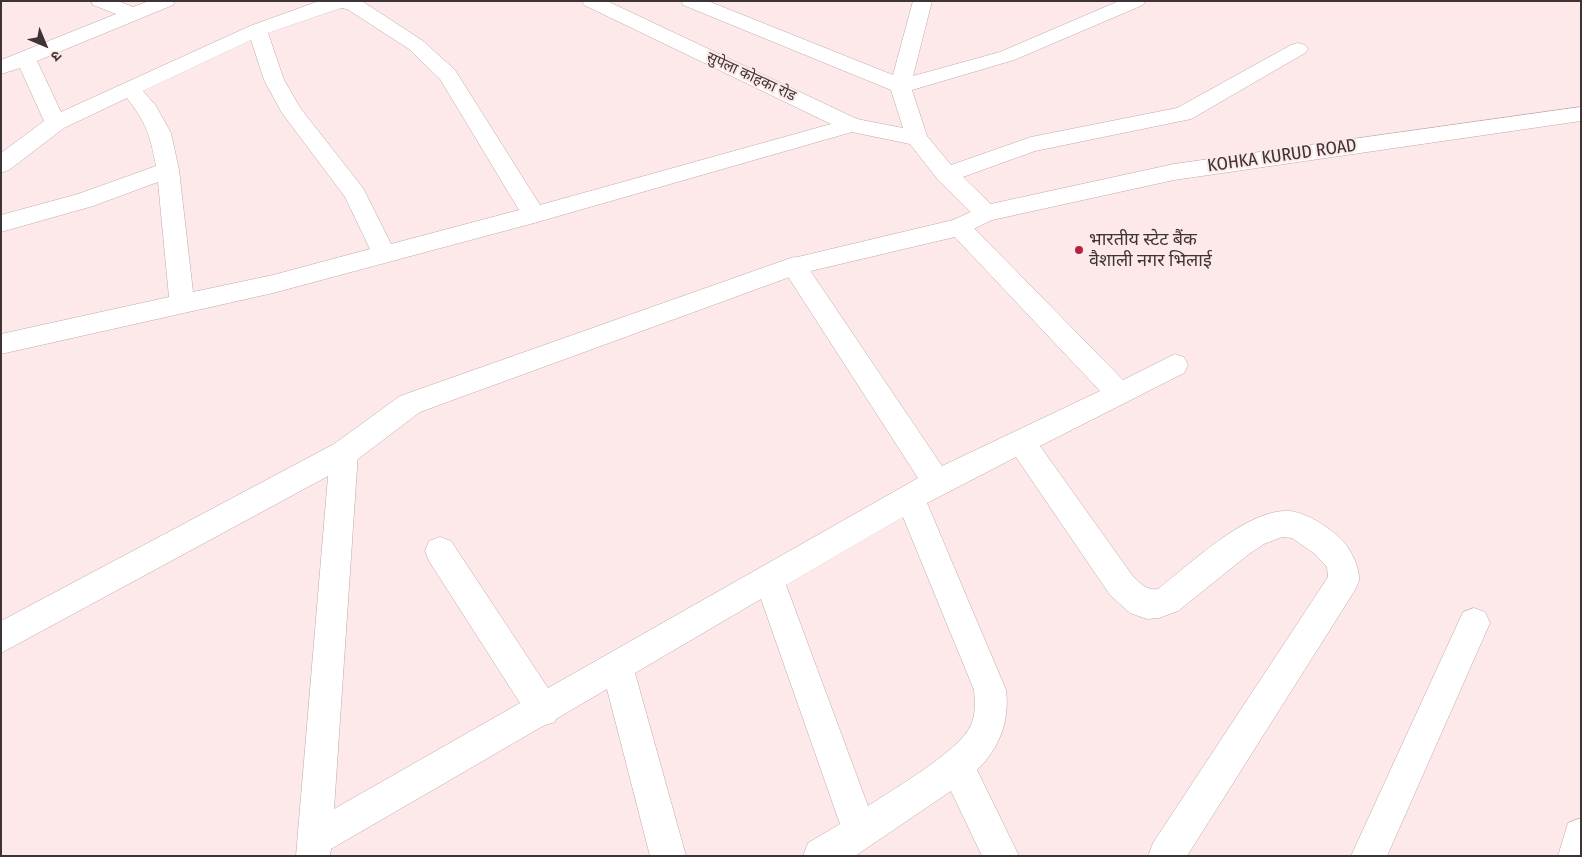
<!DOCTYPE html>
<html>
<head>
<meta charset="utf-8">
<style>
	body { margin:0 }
	#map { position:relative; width:1582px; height:857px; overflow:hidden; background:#fde9ea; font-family:"Fira Sans Condensed","Noto Sans Devanagari",sans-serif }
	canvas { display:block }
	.frame { position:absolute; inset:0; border:2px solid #3e3435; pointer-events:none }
	.north { position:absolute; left:20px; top:20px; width:50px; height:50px; -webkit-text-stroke:4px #fde9ea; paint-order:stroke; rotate:135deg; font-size:14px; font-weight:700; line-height:20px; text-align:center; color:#3e3435 }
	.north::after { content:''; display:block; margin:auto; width:18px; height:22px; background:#3e3435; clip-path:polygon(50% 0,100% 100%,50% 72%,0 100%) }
</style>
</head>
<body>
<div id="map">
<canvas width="1582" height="857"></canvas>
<div class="frame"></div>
<div class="north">उ</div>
</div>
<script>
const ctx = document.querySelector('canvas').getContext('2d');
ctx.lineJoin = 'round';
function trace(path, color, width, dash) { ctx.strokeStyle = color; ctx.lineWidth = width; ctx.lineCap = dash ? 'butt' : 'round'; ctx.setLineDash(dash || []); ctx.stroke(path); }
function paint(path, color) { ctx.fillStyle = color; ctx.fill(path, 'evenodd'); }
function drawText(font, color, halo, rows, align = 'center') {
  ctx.font = font + ' "Fira Sans Condensed","Noto Sans Devanagari",sans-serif'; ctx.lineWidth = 4; ctx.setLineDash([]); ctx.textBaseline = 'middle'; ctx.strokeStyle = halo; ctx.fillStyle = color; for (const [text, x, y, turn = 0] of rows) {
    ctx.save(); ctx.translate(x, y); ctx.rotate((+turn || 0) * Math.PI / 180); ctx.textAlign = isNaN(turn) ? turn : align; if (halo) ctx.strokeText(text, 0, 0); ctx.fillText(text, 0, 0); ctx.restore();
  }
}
const minor = new Path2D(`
	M91 1H118L133 7 149 1H175L173 5 37 61 61 112 250 26 319 1H362L423 41 455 70 540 205 831 124 584 5 582 1H607L857 119 903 128 891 90 683 5 681 1H708L893 75 913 1H932L913 76 1000 52 1119 1H1145L1143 5 1014 60 912 90 927 136 951 165 1031 137 1177 108 1291 45 1298 43 1305 45 1308 49 1305 53 1191 119 1035 151 963 177 994 207 998 213 994 219 986 221 978 219 939 181 910 144 852 132 534 223 273 293 1 354V334L169 297 158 182 93 206 1 232V215L78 194 156 166C150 135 147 124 127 98L64 128 9 170 1 173V153L44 121 20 68 1 74V60L116 14 93 5ZM341 8 347 9 409 49 440 79 519 210 391 244 363 188 301 109 284 80 268 33ZM251 40 264 80 282 113 345 197 370 249 273 275 193 292 179 170 171 133 156 106 143 91Z
	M959 218 967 221 1123 380 1175 354 1184 357 1188 365 1184 373 1040 446 1132 575C1140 583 1146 591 1158 589 1190 564 1242 514 1283 511 1302 509 1331 528 1343 541 1351 550 1360 568 1359 580 1359 583 1356 587 1355 590L1187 856H1148L1153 843 1328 577 1327 567 1315 554 1292 538 1282 537 1264 544 1249 554 1178 611 1159 618 1147 619 1130 613 1110 595 1016 457 927 503 1006 690C1010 721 999 749 977 770L1019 856H982L951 791 855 856H803L808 843 840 824 761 599 635 673 686 856H650L607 689 556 719 555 722 543 726 331 849 330 856H296L330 453 334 444 344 441 354 444 358 453 334 809 520 703 429 561 425 551 429 541 440 537 451 541 548 688 918 478 785 272 782 266 785 260 794 257 803 260 942 466 1100 391 951 233 947 227 951 221ZM903 517 974 690C975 701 976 714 971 725 961 750 892 790 868 806L786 585Z
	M1474 608 1485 612 1490 623 1387 856H1351L1463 612Z
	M1581 818V856H1558L1568 823Z`);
const major = new Path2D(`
	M1581 107V121L1174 180 992 220 959 236 798 274 420 412 354 462 1 653V621L334 444 400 396 785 260 953 220 986 205 1174 164Z`);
const markers = [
	[1079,250,5,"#b52341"]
];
const farStreetnames = [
	["सुपेला कोहका रोड",751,77,25]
];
const streetNames = [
	["KOHKA KURUD ROAD",1282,156,-8]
];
const poiNames = [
	["भारतीय स्टेट बैंक",1089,240],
	["वैशाली नगर भिलाई",1089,261]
];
trace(minor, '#bfa9a9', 1);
trace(major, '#bfa9a9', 1);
paint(minor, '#fff');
paint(major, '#fff');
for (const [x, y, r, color] of markers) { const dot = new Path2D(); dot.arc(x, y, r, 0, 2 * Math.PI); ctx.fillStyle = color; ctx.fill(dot); trace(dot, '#fde9ea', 2); }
drawText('15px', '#3e3435', '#fde9ea', farStreetnames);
drawText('18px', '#3e3435', '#fde9ea', streetNames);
drawText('18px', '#3e3435', '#fde9ea', poiNames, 'left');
</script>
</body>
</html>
